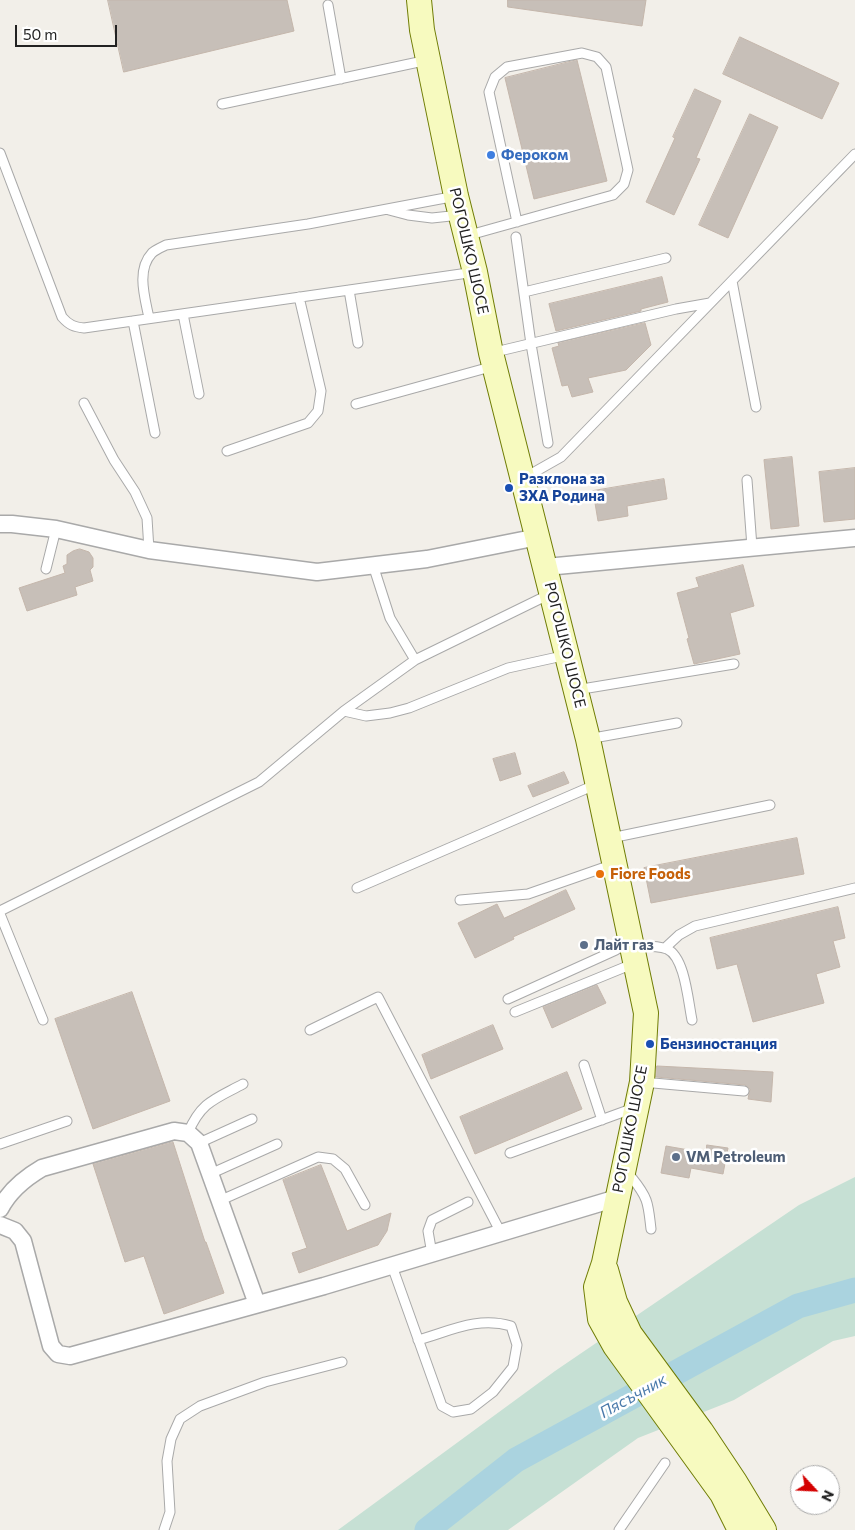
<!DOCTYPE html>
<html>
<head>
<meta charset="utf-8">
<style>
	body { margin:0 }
	#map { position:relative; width:855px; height:1530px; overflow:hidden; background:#f2efe9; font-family:Commissioner,sans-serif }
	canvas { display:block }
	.north { position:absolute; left:790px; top:1465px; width:50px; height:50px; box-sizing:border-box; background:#fff; border:1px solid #a7a7a7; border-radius:50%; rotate:115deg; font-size:14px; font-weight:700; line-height:20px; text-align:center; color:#222 }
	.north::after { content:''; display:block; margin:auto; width:18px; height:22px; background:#d40000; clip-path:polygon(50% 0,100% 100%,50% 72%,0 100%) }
	.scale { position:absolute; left:15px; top:25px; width:102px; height:22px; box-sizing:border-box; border:2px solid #222; border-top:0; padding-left:6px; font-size:15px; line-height:18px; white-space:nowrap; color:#222; -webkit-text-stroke:4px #fff; paint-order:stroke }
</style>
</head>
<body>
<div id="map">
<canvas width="855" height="1530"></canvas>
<div class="north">N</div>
<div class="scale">50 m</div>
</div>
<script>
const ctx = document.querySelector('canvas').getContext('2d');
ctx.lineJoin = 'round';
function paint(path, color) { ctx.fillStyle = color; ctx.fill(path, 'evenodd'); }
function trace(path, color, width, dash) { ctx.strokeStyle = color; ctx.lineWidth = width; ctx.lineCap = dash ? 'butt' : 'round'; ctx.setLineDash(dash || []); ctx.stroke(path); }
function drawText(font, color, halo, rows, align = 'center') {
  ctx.font = font + ' Commissioner,sans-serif'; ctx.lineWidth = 5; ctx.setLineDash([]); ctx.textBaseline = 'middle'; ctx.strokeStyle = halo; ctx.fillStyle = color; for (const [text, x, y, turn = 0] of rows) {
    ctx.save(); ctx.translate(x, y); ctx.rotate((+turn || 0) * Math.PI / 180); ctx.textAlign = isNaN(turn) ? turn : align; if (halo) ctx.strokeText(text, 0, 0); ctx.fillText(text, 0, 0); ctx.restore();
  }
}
const wetland = new Path2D(`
	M855 1177V1336L833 1341 734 1400 638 1438 508 1530H338L555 1371 799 1205Z`);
const river = new Path2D(`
	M427 1530 516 1460 798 1306 855 1290`);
const building = new Path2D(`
	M108 0H287L294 31 124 72Z
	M508 0H646L642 26 508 7Z
	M740 37 839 83 822 119 723 74Z
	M577 60 607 181 534 199 505 78Z
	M695 89 721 101 696 158 700 159 674 215 646 202 675 138 673 137Z
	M750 114 778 127 728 238 699 225Z
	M662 277 668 302 641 309V311L556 331 549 304Z
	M645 323 651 345 626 370 588 378 593 392 572 397 568 385 562 386 552 348 559 346 558 343Z
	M792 457 799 526 771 529 764 460Z
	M855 468V519L824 522 819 472Z
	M664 479 667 499 627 506 628 516 598 521 593 491Z
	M80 549 89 552 93 558V567L90 570 93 581 75 587 77 595 27 611 19 588 65 573 63 566 67 564V555L73 551Z
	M743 565 754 606 730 613 740 654 694 664 687 639 689 638 677 593 699 587 696 578Z
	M515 753 521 774 500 781 493 759Z
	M564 772 569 783 533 797 528 786Z
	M797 838 804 874 651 903 644 868Z
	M566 890 575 909 513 937 514 939 475 958 458 923 497 904 504 918Z
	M838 907 845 938 833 941 840 967 816 974 824 1003 753 1022 737 964 717 969 710 938Z
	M597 985 606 1003 552 1028 543 1007Z
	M132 992 170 1101 93 1129 55 1019Z
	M493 1025 503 1049 431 1079 422 1055Z
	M657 1066 773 1072 771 1102 748 1099 750 1089 745 1085 656 1077Z
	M567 1072 582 1109 475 1154 460 1117Z
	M173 1142 205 1242H206L224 1293 164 1314 144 1256 125 1262 93 1164Z
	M707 1145 728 1148 723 1174 691 1168 689 1178 661 1173 666 1146 706 1153Z
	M321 1165 347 1231 391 1213 387 1231 378 1245 299 1273 292 1253 307 1248 283 1180Z`);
const service = new Path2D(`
	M328 5 341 79
	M222 104 428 60
	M0 153 62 317C69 325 74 327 84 328L475 272
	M389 210 408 215 432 218 460 215
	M466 236 613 195 624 184 628 170 606 67 597 57 582 53 507 67 495 77 489 92 517 222
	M516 237 531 344 548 443
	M732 281 756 407
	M349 290 358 343
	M524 292 666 258
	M183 314 199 394
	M149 318C145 298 136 270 152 253 155 250 162 247 166 245L308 224 456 196
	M133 321 155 433
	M491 353 676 309 710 303
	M84 403 114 460 135 492 147 518 149 550
	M356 404 494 366
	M227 451 308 423 318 411 321 391 299 297
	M524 478 561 457 855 154
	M747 480 752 547
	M373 565 390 618 415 660
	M46 569 56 529
	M576 690 734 664
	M344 711 366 716 390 713 409 708 508 668 567 655
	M588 739 677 723
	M611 838 770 805
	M357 888 597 784
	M460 900 528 894 614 864
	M0 911 259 782 344 711 415 660 550 594
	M0 914 43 1020
	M632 946C642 946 657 945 667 949 685 957 688 1001 692 1020
	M665 948 679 935 695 926 855 888
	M508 999 616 950
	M515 1012 635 963
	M310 1030 378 997 501 1233
	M584 1065 602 1120
	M642 1082 744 1091
	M188 1133C201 1102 215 1099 243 1084
	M199 1143 252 1119
	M0 1144 67 1121
	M510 1153 634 1108
	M210 1174 277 1144
	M632 1178C649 1199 648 1204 651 1229
	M219 1201 318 1157 333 1159 345 1169 365 1205
	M432 1254 428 1231 432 1220 468 1202
	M392 1266 442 1406 453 1412 471 1409 493 1392 513 1367 517 1345 511 1326C478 1316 450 1331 418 1340
	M164 1530 170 1512 167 1461 171 1439 180 1419 200 1406 265 1382 342 1362
	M619 1530 665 1463`);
const minor = new Path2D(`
	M0 524H12L56 529 149 550 317 572 427 559 538 537
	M546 567 855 538
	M0 1209C9 1191 25 1178 42 1168L174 1131 188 1133 199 1143 257 1304
	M0 1225 15 1231 23 1241 51 1346 58 1354 70 1356 324 1286 617 1198`);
const secondary = new Path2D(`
	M419 0 422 30 456 196 475 272 491 353 588 739 646 1013 642 1082 604 1263 596 1287 600 1319 615 1346 722 1494 740 1530
	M606 1270 615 1302 630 1334 701 1431 735 1482 764 1530`);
const markers = [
	[491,155,5,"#3f7fe0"],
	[509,488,5,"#1a4fb4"],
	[600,874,5,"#e8710a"],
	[584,945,5,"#5c6f8a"],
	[650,1044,5,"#1a4fb4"],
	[676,1157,5,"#5c6f8a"]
];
const shopNames = [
	["Фероком",501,155]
];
const streetNames = [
	["РОГОШКО ШОСЕ",469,251,77],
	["РОГОШКО ШОСЕ",565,645,76],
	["РОГОШКО ШОСЕ",630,1129,-79]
];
const transitNames = [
	["Разклона за",519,479],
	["ЗХА Родина",519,496],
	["Бензиностанция",660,1044]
];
const foodNames = [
	["Fiore Foods",610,874]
];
const serviceNames = [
	["Лайт газ",594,945],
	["VM Petroleum",686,1157]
];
const waterNames = [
	["Пясъчник",633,1396,-29]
];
paint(wetland, '#c6e0d4');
trace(river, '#aad3df', 25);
paint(building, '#c7bfb8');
trace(building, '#c4b6ab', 1);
trace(service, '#a9a9a9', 11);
trace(minor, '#a9a9a9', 19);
trace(secondary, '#707d05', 26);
trace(service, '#fff', 9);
trace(minor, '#fff', 16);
trace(secondary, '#f7fabf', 24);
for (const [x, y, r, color] of markers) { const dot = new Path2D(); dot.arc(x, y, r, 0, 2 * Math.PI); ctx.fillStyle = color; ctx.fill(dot); trace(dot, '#fff', 2); }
drawText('bold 15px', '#366cbe', '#fff', shopNames, 'left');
drawText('15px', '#222', '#fff', streetNames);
drawText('bold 15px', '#164399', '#fff', transitNames, 'left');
drawText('bold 15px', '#c56008', '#fff', foodNames, 'left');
drawText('bold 15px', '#4e5e75', '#fff', serviceNames, 'left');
drawText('italic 16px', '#4a7aab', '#fff', waterNames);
</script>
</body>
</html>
